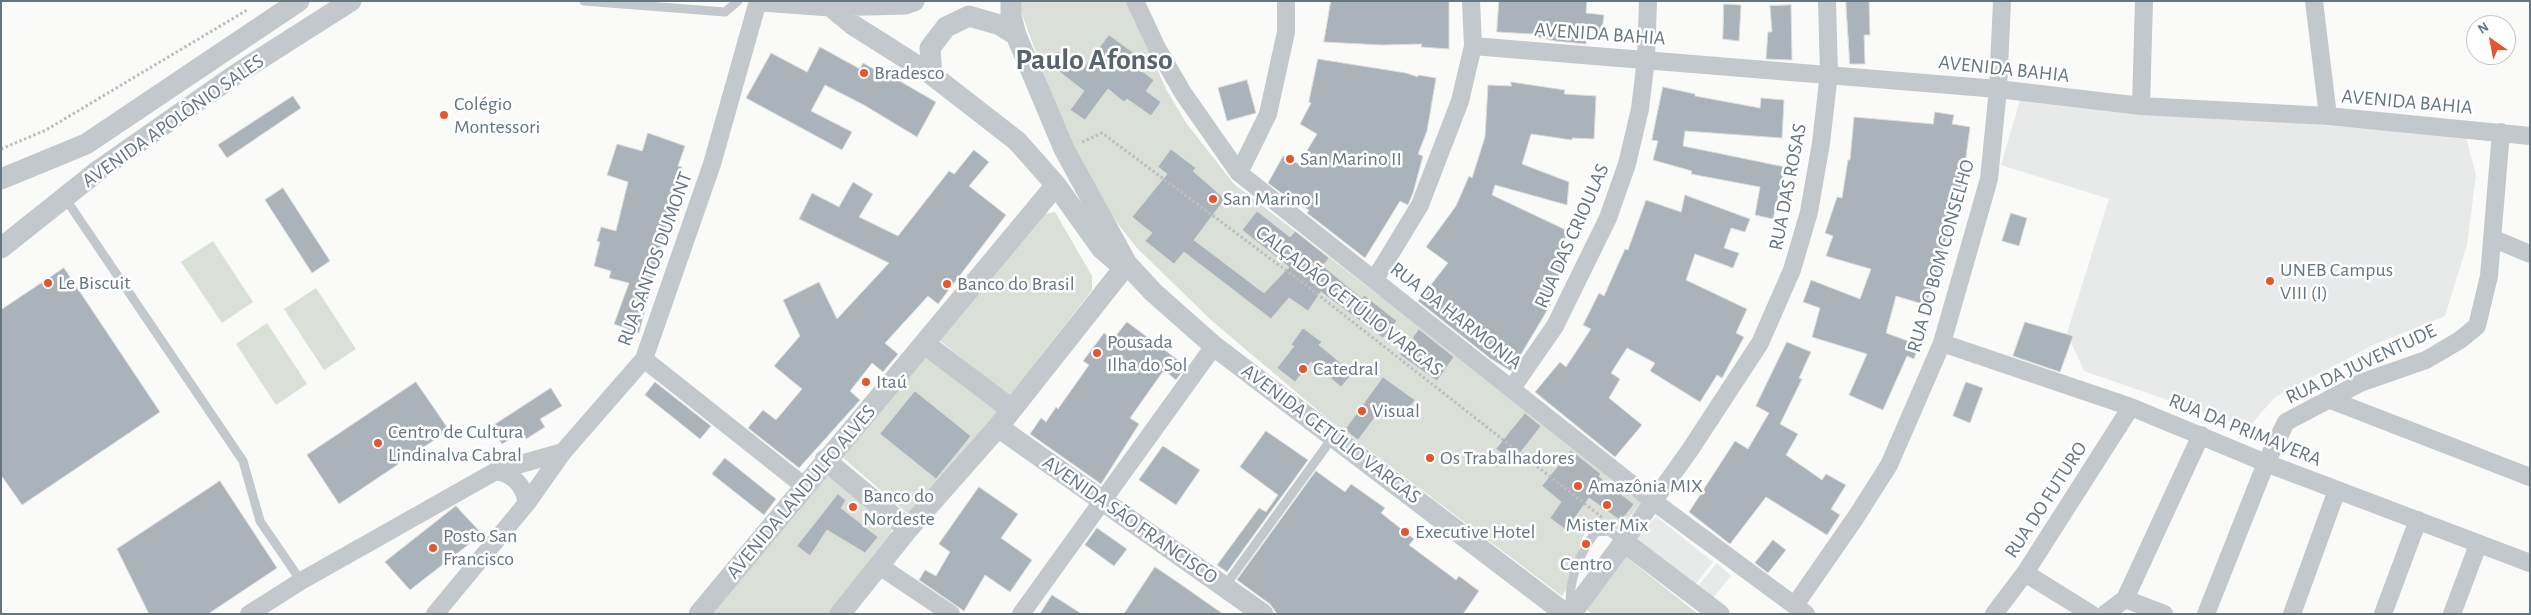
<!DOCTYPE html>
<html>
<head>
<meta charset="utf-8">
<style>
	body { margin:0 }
	#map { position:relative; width:2531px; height:615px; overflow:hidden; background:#fafaf8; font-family:"Alegreya Sans",sans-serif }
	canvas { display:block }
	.frame { position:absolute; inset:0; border:2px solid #657683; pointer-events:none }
	.north { position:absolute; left:2466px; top:15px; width:50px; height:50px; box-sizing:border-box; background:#fff; border:1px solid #c1c8cd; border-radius:50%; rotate:327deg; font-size:14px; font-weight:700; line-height:20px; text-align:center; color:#657683 }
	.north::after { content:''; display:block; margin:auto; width:18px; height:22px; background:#e4572e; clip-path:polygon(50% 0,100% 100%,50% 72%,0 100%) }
</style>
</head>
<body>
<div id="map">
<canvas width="2531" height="615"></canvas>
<div class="frame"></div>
<div class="north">N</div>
</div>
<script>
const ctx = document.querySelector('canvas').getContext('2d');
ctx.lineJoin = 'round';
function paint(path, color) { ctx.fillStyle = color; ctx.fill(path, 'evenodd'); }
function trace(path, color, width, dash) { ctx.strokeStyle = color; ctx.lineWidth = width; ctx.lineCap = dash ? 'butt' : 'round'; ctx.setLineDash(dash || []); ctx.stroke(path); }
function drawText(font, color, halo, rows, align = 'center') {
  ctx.font = font + ' "Alegreya Sans",sans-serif'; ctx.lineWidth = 5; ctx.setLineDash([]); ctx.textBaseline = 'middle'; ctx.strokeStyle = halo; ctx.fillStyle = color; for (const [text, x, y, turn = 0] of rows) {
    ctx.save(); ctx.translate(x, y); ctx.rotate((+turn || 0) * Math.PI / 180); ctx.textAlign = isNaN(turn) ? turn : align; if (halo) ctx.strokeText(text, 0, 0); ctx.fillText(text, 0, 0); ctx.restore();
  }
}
const built = new Path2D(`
	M2020 100 2466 137 2476 175 2467 245 2445 316 2373 345 2275 397 2248 428 2084 371 2067 333 2109 199 2001 165Z
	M1656 516 1713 562 1694 586 1637 539Z
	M1717 563 1731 576 1712 599 1697 587Z`);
const green = new Path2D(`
	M1017 1H1126L1167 91 1187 124 1234 184 1644 499 1618 531 1611 525 1602 522 1590 527 1582 538 1570 584 1562 596 1328 419 1211 320 1136 247 1115 220 1088 180 1053 98Z
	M1055 212 1092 276V290L1009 397 938 339 1044 214Z
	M213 241 253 302 222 323 181 262Z
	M316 288 356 349 324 370 284 309Z
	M267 323 307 384 276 405 236 344Z
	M928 352 1001 412 908 514 841 456Z
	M829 476 892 529 889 543 871 561 829 614H696L808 489Z
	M1625 556 1698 614H1592L1584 607Z`);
const building = new Path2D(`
	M1331 1H1449V49L1421 47 1422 44 1382 45 1324 42Z
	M1499 1H1587L1586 13 1604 15 1602 30 1588 28 1586 44 1555 41 1533 36V34L1497 32Z
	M1846 1H1869L1870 35H1864L1865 64H1850Z
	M1724 4 1741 5 1739 41 1723 39Z
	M1791 5 1792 60 1766 59 1768 32H1772L1770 6Z
	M1109 35 1141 58 1135 66 1154 80 1146 91 1161 102 1151 116 1127 99 1124 102 1108 89 1085 120 1070 110 1084 91 1048 63 1058 51 1082 70Z
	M820 47 860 69 863 63 883 74 884 72 936 102 917 137 864 105 825 85 811 111 852 132 842 150 746 98 771 53 807 72Z
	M1318 59 1406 73 1418 77V75L1436 78 1427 131 1418 154 1423 156 1413 193 1408 205 1400 201 1365 258 1307 213 1309 210 1292 201 1268 183 1283 156 1299 164 1317 134 1300 124 1311 103 1309 102Z
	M1247 80 1256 113 1227 121 1218 88Z
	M1511 82 1565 90 1564 94 1596 96 1594 139 1572 138V140L1531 134 1522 164 1569 182 1567 205 1495 185 1492 195 1566 230 1563 267 1545 301 1551 304 1511 371 1491 359 1418 301 1448 263 1426 247 1456 206 1469 176 1472 178 1485 137 1488 85 1511 86Z
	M1663 87 1695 94V96L1760 108 1761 98 1784 100 1782 138 1685 131 1683 146 1785 167 1773 219 1755 215 1760 187 1691 174 1692 171 1653 160 1658 141 1652 140Z
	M293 96 301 108 227 158 218 145Z
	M1935 112 1954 115 1952 124 1970 127 1963 179 1956 210H1953L1941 261 1926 305 1896 296 1886 333 1919 345 1914 359 1907 356 1883 410 1849 395 1867 354 1812 337 1820 308 1803 302 1811 280 1860 299 1871 269 1826 256 1833 236 1825 233 1837 197 1842 198 1848 160H1850L1854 117 1933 124Z
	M648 133 685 146 678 166 682 167 669 203 672 204 639 333 614 324 629 283 609 278 611 271 594 266 600 242 597 241 601 227 616 231 628 182 607 175 617 144 642 151Z
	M1171 149 1196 168 1193 171 1225 199 1194 240 1264 293 1289 267 1242 230 1257 211 1290 237 1295 231 1329 258 1323 266 1362 298 1364 295 1397 321 1383 338 1321 292 1308 311 1289 298 1271 319 1184 252 1174 264 1145 241 1152 233 1132 217 1167 174 1158 167Z
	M974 150 989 162 969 186 1006 215 938 304 928 296 885 343 898 354 883 372 872 363 850 391 860 400 799 468 748 428 763 410 776 420 802 389 774 366 800 336 783 300 819 282 837 319 889 263 799 219 812 193 839 207 853 182 873 194 859 217 898 236 949 171 954 174Z
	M283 188 330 261 312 273 265 200Z
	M1685 195 1750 219 1745 232 1731 228 1724 248 1739 253 1733 268 1695 254 1686 280 1747 309 1736 333 1744 337 1722 378 1717 375 1700 402 1650 371 1655 363 1627 348 1611 373 1620 379 1609 398 1642 425 1615 457 1535 392 1560 362 1566 367 1591 329 1583 325 1599 293 1604 296 1625 249 1628 250 1646 200 1681 212Z
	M2011 213 2027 218 2019 246 2002 241Z
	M64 268 160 412 22 505 1 475V310Z
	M1127 322 1186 366 1176 380 1164 370 1130 418 1139 424 1101 484 1030 434 1041 418 1046 422 1056 407 1058 409 1089 365 1083 361 1104 333 1113 339Z
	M2025 322 2073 336 2060 372 2013 356Z
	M1303 328 1322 342 1319 345 1353 373 1341 387 1311 362 1295 382 1277 368 1294 346 1291 345Z
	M1419 329 1454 357 1437 381 1400 355Z
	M1787 342 1811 352 1799 378 1802 379 1780 424 1798 434 1786 455 1822 480 1826 474 1846 485 1831 509 1840 515 1827 535 1766 497 1730 544 1689 512 1735 441 1748 449 1769 413 1756 406Z
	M1383 377 1415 400 1402 418 1384 405 1358 440 1345 430Z
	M416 382 449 430 339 504 307 455Z
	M655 382 711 426 700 439 645 395Z
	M1966 382 1983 388 1970 423 1953 416Z
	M551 388 562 406 540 419 545 427 526 439 522 432 502 444 491 427Z
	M915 391 971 436 936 479 880 434Z
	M1525 413 1541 426 1513 462 1496 449Z
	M1266 431 1308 460 1227 572 1217 565 1259 508 1266 512 1278 495 1240 467Z
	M1163 446 1200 470 1176 505 1139 480Z
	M1571 450 1601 474 1599 476 1610 486 1634 504 1621 521 1589 498 1566 530 1550 518 1561 502 1542 486Z
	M725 458 776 499 764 515 712 474Z
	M1316 471 1345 492 1351 484 1385 508 1381 513 1414 539 1409 545 1456 580 1459 576 1479 591 1463 614H1277L1270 604 1237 580Z
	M220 481 277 568 208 614H149L117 549Z
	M979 487 1018 514 1001 538 1032 560 1010 592 985 575 964 611 919 580 925 570 936 576 950 552 939 544Z
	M838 494 846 500 841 508 878 537 865 553 827 530 810 556 797 546Z
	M456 506 482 534 410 590 385 562Z
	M1097 528 1127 549 1114 566 1085 545Z
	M1773 540 1786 550 1768 573 1755 563Z
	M1155 567 1176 581 1223 614H1124Z
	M1052 595 1082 614H1040Z`);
const path = new Path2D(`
	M1082 142 1102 133 1303 283 1603 518
	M1 149 46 130 247 10`);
const service = new Path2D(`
	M584 1 725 12 738 1
	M65 198 243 461 260 521 301 581
	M1225 586 1333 437
	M1571 608C1567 584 1580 551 1596 532L1609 531 1624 542`);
const minor = new Path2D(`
	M1135 1 1157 48 1183 93 1239 173 1653 501 1806 614
	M2314 1 2328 116
	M1473 46 1998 89 2141 106 2328 116 2530 136
	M2141 106 2144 1
	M1239 173 1268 114 1286 32V1
	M2492 238 2530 254
	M1375 279 1420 205 1460 101 1473 46 1471 1
	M1942 343 2131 407 2266 463 2530 563
	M644 359 804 486
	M1512 388 1555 326 1608 218 1627 164 1640 109 1646 59 1648 1
	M2331 400 2530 477
	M496 471C513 474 524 486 527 503
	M1624 542 1690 450 1760 343 1792 270 1809 212 1821 143 1829 73 1827 1
	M878 565 951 614
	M2025 573 2091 614
	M2125 599 2164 614
	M1795 605 1856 517 1889 465 1942 343 1989 179 1998 89 2002 1
	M249 614 301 581 496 471 563 452
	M435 614 527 503 563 452 644 359 712 164 758 1
	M1021 614 1214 346
	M1994 614 2025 573 2131 407
	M2105 614 2125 599 2201 435
	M2206 614 2266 463 2286 422 2360 383 2426 360 2460 340 2477 326 2489 276 2501 132
	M2292 614 2337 490
	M2383 614 2418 520
	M2452 614 2478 545`);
const tertiary = new Path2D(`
	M762 1 830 6 853 25 932 75 1017 141 1056 185 1101 248 1116 261 1127 264 1153 292 1214 346 1566 614
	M830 6 905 4 914 1
	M932 75 930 48 946 27 969 16 1000 25 1016 35
	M1 179 86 144 299 1
	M1 248 99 170 238 73 351 1
	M925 344 1011 409
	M998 427 1263 614
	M825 460 908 529
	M699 614 1056 185
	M840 614 908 529 998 427 1127 264 1064 149 1016 35 1011 16V1
	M1571 614 1624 542 1719 614`);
const markers = [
	[864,73,5,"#e4572e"],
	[444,115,5,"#e4572e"],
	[1290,159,5,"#e4572e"],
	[1213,199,5,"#e4572e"],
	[2270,281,5,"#e4572e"],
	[48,283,5,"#e4572e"],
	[947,284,5,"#e4572e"],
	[1097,353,5,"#e4572e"],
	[1303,369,5,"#e4572e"],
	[866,382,5,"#e4572e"],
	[1362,411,5,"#e4572e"],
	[378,443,5,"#e4572e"],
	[1430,458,5,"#e4572e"],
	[1578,486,5,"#e4572e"],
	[1607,505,5,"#e4572e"],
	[853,507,5,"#e4572e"],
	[1405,532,5,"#e4572e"],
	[1586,544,5,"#e4572e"],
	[433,548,5,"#e4572e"]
];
const streetNames = [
	["AVENIDA BAHIA",1600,34,4],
	["AVENIDA BAHIA",2004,69,6],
	["AVENIDA BAHIA",2407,102,5],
	["AVENIDA APOLÔNIO SALES",173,121,-35],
	["RUA DAS ROSAS",1788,187,-79],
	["RUA DAS CRIOULAS",1572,236,-66],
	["RUA DO BOM CONSELHO",1941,256,-74],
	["RUA SANTOS DUMONT",655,259,-70],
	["CALÇADÃO GETÚLIO VARGAS",1349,301,38],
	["RUA DA HARMONIA",1456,316,38],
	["RUA DA JUVENTUDE",2361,364,-25],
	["RUA DA PRIMAVERA",2245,430,22],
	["AVENIDA GETÚLIO VARGAS",1331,434,37],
	["AVENIDA LANDULFO ALVES",801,492,-50],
	["RUA DO FUTURO",2046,500,-57],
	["AVENIDA SÃO FRANCISCO",1130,520,35]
];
const poiNames = [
	["Bradesco",874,73],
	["Colégio",454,104],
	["Montessori",454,127],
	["San Marino II",1300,159],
	["San Marino I",1223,199],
	["UNEB Campus",2280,270],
	["VIII (I)",2280,293],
	["Le Biscuit",58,283],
	["Banco do Brasil",957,284],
	["Pousada",1107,342],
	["Ilha do Sol",1107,365],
	["Catedral",1313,369],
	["Itaú",876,382],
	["Visual",1372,411],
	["Centro de Cultura",388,432],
	["Lindinalva Cabral",388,455],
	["Os Trabalhadores",1440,458],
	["Amazônia MIX",1588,486],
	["Banco do",863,496],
	["Nordeste",863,519],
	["Mister Mix",1607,525,"center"],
	["Executive Hotel",1415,532],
	["Posto San",443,536],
	["Francisco",443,559],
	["Centro",1586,564,"center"]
];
const townNames = [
	["Paulo Afonso",1094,60]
];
paint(built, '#e8e9e9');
paint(green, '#dadfd7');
paint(building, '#aab3b9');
trace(building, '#dcdcda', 1);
trace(path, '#bbbfc2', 3, [2.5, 2.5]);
trace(service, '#c3c8cc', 9);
trace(minor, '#c3c8cc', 18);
trace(tertiary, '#c3c8cc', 21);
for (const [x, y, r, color] of markers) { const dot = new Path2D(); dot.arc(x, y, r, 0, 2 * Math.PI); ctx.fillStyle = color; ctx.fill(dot); trace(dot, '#fff', 2); }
drawText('20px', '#657683', '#fff', streetNames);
drawText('20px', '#657683', '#fff', poiNames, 'left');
drawText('bold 30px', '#57646e', '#fff', townNames);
</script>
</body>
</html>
